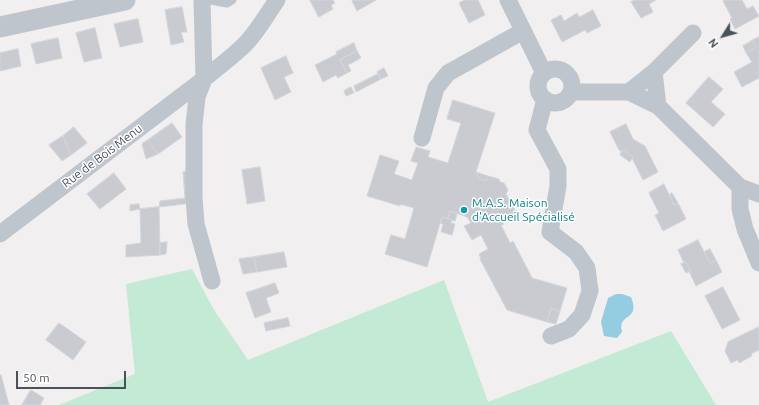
<!DOCTYPE html>
<html>
<head>
<meta charset="utf-8">
<style>
	body { margin:0 }
	#map { position:relative; width:759px; height:405px; overflow:hidden; background:#f1efef; font-family:Ubuntu,sans-serif }
	canvas { display:block }
	.north { position:absolute; left:703px; top:16px; width:40px; height:40px; -webkit-text-stroke:3px #fff; paint-order:stroke; rotate:233deg; font-size:11px; font-weight:700; line-height:16px; text-align:center; color:#49515a }
	.north::after { content:''; display:block; margin:auto; width:14px; height:18px; background:#49515a; clip-path:polygon(50% 0,100% 100%,50% 72%,0 100%) }
	.scale { position:absolute; left:16px; top:371px; width:110px; height:18px; box-sizing:border-box; border:2px solid #49515a; border-top:0; padding-left:5px; font-size:12px; line-height:14px; white-space:nowrap; color:#49515a; -webkit-text-stroke:3px #fff; paint-order:stroke }
</style>
</head>
<body>
<div id="map">
<canvas width="759" height="405"></canvas>
<div class="north">N</div>
<div class="scale">50 m</div>
</div>
<script>
const ctx = document.querySelector('canvas').getContext('2d');
ctx.lineJoin = 'round';
function paint(path, color) { ctx.fillStyle = color; ctx.fill(path, 'evenodd'); }
function trace(path, color, width, dash) { ctx.strokeStyle = color; ctx.lineWidth = width; ctx.lineCap = dash ? 'butt' : 'round'; ctx.setLineDash(dash || []); ctx.stroke(path); }
function drawText(font, color, halo, rows, align = 'center') {
  ctx.font = font + ' Ubuntu,sans-serif'; ctx.lineWidth = 3; ctx.setLineDash([]); ctx.textBaseline = 'middle'; ctx.strokeStyle = halo; ctx.fillStyle = color; for (const [text, x, y, turn = 0] of rows) {
    ctx.save(); ctx.translate(x, y); ctx.rotate((+turn || 0) * Math.PI / 180); ctx.textAlign = isNaN(turn) ? turn : align; if (halo) ctx.strokeText(text, 0, 0); ctx.fillText(text, 0, 0); ctx.restore();
  }
}
const green = new Path2D(`
	M192 269 214 310 248 360 444 280 488 402 671 331 716 405H59L135 374 126 284Z`);
const water = new Path2D(`
	M616 294H622L631 297C641 322 617 312 622 332L617 338 604 336 601 322 608 298Z`);
const building = new Path2D(`
	M310 0H333L335 3 331 5 333 9 319 17Z
	M353 0H376L357 11 352 1Z
	M465 0H478L485 15 469 23 459 3Z
	M635 0H656L649 4 653 12 641 18 631 2Z
	M724 0H742L747 9 753 6 759 16 735 29 730 19 732 18 723 1Z
	M182 7 187 32H181L184 42 171 45 165 10Z
	M593 10 601 26 587 33 585 30 562 42 551 20 561 15 564 21 577 13 579 17Z
	M138 19 143 42 120 47 114 24Z
	M95 28 102 58 84 62 76 33Z
	M759 37V78L742 87 734 72 752 62 746 53 756 47 753 40Z
	M58 38 62 58 36 64 31 44Z
	M753 40 756 47 746 53 743 46Z
	M354 43 357 51 340 60 347 73 338 78 336 75 323 82 315 65 337 54 336 52Z
	M18 49 21 66 0 71V53Z
	M357 51 361 58 348 65 351 71 347 73 340 60Z
	M286 56 293 73 284 77 291 92 275 100 261 68Z
	M384 68 388 76 381 79 377 72Z
	M378 74 381 79 356 92 354 86Z
	M709 77 723 89 711 102 725 114 713 127 686 103Z
	M351 87 354 93 346 96 344 91Z
	M453 100 495 113 476 172 480 179 486 181 488 176 499 179 500 182 504 183 508 190 506 194 517 214 503 222 504 224 501 225 510 243 513 241 532 278 567 288 560 311 551 308 547 322 507 310 480 259H481L479 254 488 249 481 235 472 240 464 226 471 223 467 217 450 211 448 219 442 217 427 267 385 254 391 235 405 239 414 208 400 204V206L367 196 380 155 399 161 394 174 412 180 418 163 411 161 416 147 430 151 428 157 448 163 461 123 447 119Z
	M172 123 182 137 158 154 148 140Z
	M626 124 633 139 645 146 658 172 643 180 632 158 633 157 623 150 622 152 619 150 610 132Z
	M74 127 87 143 71 155 63 136Z
	M63 136 71 155 62 161 49 145Z
	M148 140 158 154 146 159 142 144Z
	M623 150 633 157 630 162 620 155Z
	M260 167 265 201 247 204 242 170Z
	M192 171 193 203 159 207 160 201 185 198 183 172Z
	M476 172 488 176 486 181 480 179Z
	M114 173 126 189 100 209 87 194Z
	M664 184 674 205 678 203 686 219 663 231 655 215 659 213 649 193Z
	M672 193 678 203 674 205 669 195Z
	M139 204 140 209 130 211V205Z
	M159 207 160 255 126 257V245L141 243 140 209Z
	M450 211 457 214 455 221 448 219Z
	M442 217 452 220 451 223 455 224 452 235 441 232 443 224 440 223Z
	M698 240 710 263 716 260 722 272 696 286 689 271H691L686 262 684 263 678 250Z
	M167 242 166 254 160 255V243Z
	M710 249 716 260 710 263 704 252Z
	M284 252 287 267 257 272 254 257Z
	M254 257 257 272 243 274 239 259Z
	M686 262 691 271 686 273 681 264Z
	M275 283 279 293 266 298 271 312 255 318 246 293Z
	M723 287 740 320 722 329 705 296Z
	M551 308 560 311 556 324 547 322Z
	M288 318 290 326 266 331 264 323Z
	M59 323 86 342 73 360 46 340Z
	M759 327V350L751 354 752 356 739 363 738 360 731 363 725 351 728 342Z
	M0 375H1L9 405H0Z
	M31 390 44 398 40 405H22Z`);
const service = new Path2D(`
	M211 0 227 3 232 0`);
const minor = new Path2D(`
	M202 0 204 79C216 69 228 60 240 49 255 36 266 16 277 0
	M508 0 544 73
	M538 86a17 17 0 1 1 34 0a17 17 0 1 1-34 0Z
	M654 72 658 106
	M204 79 197 97 194 125V197L196 224 212 281
	M571 92H629L658 106 740 187 759 194
	M629 92 654 72 693 33
	M545 99 537 130 558 169V186L550 232 576 252 587 268 590 291 582 315 569 329 551 336
	M422 138 436 88 448 73 523 31
	M740 187V209L745 229 759 263
	M0 234 204 79`);
const tertiary = new Path2D(`
	M0 27 125 0`);
const markers = [
	[464,210,4,"#0f9aa8"]
];
const streetNames = [
	["Rue de Bois Menu",102,156,-37]
];
const cultureNames = [
	["M.A.S. Maison",472,203],
	["d'Accueil Spécialisé",472,217]
];
paint(green, '#c2ead4');
paint(water, '#94cce2');
paint(building, '#c9cbd1');
trace(building, '#d3d5d9', 1);
trace(service, '#bfc5cc', 9);
trace(minor, '#bfc5cc', 17);
trace(tertiary, '#bfc5cc', 21);
for (const [x, y, r, color] of markers) { const dot = new Path2D(); dot.arc(x, y, r, 0, 2 * Math.PI); ctx.fillStyle = color; ctx.fill(dot); trace(dot, '#fff', 1.5); }
drawText('12px', '#49515a', '#fff', streetNames);
drawText('12px', '#0d838f', '#fff', cultureNames, 'left');
</script>
</body>
</html>
